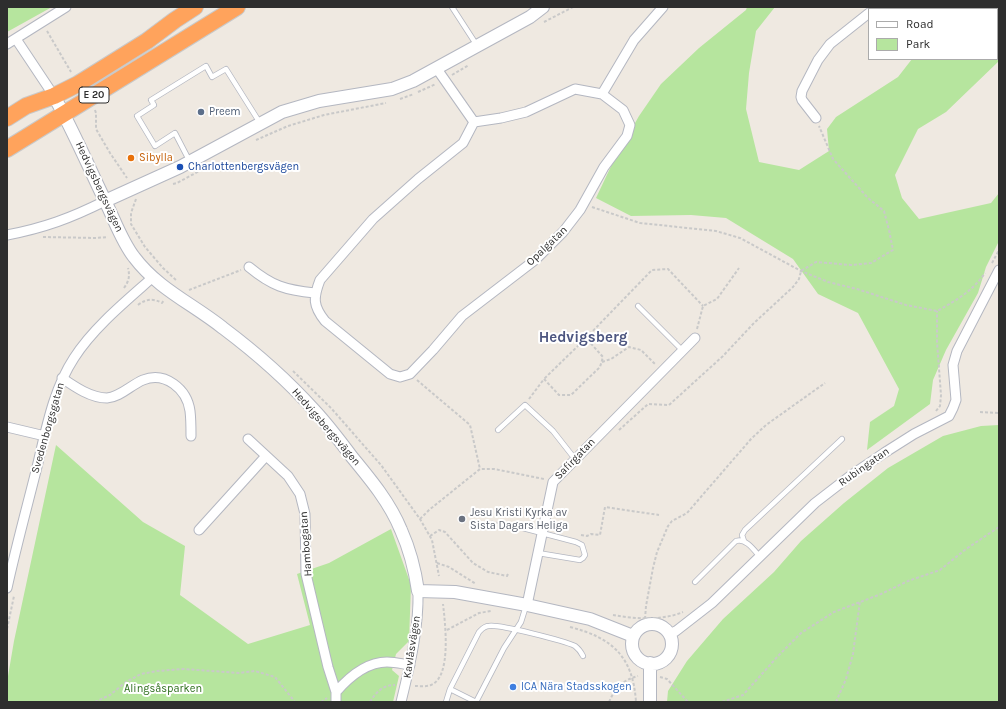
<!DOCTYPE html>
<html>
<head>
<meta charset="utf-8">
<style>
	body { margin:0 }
	#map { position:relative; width:1006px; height:709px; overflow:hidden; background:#efe9e1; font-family:Karla,sans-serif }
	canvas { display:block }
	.frame { position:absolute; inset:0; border:8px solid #2e2e2e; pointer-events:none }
	.legend { position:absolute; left:868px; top:8px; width:130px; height:52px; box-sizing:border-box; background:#fff; border:1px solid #ababab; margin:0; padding:5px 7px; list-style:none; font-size:12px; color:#2e2e2e }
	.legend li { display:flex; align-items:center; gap:8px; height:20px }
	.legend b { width:20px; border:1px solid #ababab }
</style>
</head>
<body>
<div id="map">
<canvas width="1006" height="709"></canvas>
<div class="frame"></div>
<ul class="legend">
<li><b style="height:5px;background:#fff"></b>Road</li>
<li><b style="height:11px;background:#b6e59e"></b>Park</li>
</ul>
</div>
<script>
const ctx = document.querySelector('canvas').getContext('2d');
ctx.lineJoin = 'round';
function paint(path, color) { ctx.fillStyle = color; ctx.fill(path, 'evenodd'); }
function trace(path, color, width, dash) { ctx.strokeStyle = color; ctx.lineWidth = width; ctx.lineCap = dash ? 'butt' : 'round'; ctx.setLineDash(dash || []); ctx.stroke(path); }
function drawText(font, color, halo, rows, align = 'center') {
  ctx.font = font + ' Karla,sans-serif'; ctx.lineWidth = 4; ctx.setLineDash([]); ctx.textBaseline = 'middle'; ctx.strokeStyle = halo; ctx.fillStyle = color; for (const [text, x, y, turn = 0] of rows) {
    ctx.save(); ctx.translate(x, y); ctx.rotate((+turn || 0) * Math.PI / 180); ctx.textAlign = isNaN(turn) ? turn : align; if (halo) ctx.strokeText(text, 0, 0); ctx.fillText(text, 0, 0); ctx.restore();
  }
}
const green = new Path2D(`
	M7 7H52L7 32Z
	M747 7H775L756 31 749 73 746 109 759 162 799 170 829 151 827 129 836 117 898 77 912 59H997V50L999 52V61L946 112 918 129 895 175 902 198 919 219 991 203 999 193V241L986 267 978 293 946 350 933 380 930 404 867 450 870 422 894 406 899 389 858 313 818 294 793 259 726 218 691 215 631 216 596 198 613 162 639 116 661 84 699 48 746 10Z
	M999 425V702H667L668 691 687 661 723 619 774 572 801 541 844 503 888 468 943 436 981 426Z
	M56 445 143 522 185 546 180 595 248 644 310 625 297 574 329 563 391 529 411 585 409 641 396 654 392 670 399 676 393 702H7V682L14 641Z`);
const path = new Path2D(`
	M959 7 963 9
	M544 22 573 7
	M47 31 71 72
	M452 75 469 65
	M418 92 436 84
	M400 99 414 94
	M95 110 96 113V129L110 153 127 178
	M256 140 288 126 324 115 386 103
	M173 184 177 183 203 169
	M136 199 131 213V224L145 247 163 268 176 280
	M592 207 640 223 716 231 740 238 801 271 828 282 857 289 906 305 937 311C955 301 973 291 985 273
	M43 237 96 238 108 237
	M992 263 999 250
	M124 288C129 281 130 276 128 268
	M189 290 241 270
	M138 305C146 299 153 298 162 303L164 300
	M697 329 703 306 717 299 739 268
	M586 338 652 270 668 269 703 306
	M602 362 611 359 629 347 641 350 656 365
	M293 371 331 408 381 465 420 519 432 540 439 576
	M417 380 470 425 480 469
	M529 399 544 379 559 395H571L600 367 603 357 586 338 544 379
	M936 411 940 406 941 395 937 342V311
	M980 412 999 413
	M619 430 648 404 669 405 723 356 754 323 793 287 799 279 801 271 816 262 851 265 871 263 893 250 889 230 884 211 868 198 833 159 819 126
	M420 519 429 510 480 469H494L544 479
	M482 523 486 521H489L512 526
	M581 535 587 536 591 534 600 535 605 507 659 515
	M430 536 439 530 445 532 473 563 488 572 507 576 508 574
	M437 563 449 567 476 584
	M613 615C635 619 661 621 683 612
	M645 619 646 606 653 568 657 552 668 526 672 521 687 513 751 439 766 425 825 383
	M570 627C613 638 633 657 636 702
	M7 629 14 596
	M447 630 479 613 491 611
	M660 677 667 679 688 702
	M415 686C420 686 426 687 431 685 452 677 445 622 443 604
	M95 702 110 695 126 682 141 674 157 671 184 669 239 673 255 671 275 677 295 702
	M321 702 327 698
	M370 702C376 692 383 685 395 685
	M609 702C615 688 623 680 638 676
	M722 702 743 695 779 655 801 633 834 612 881 594 908 581 940 570 966 549 999 527
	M836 702 846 679 853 654 860 601`);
const lane = new Path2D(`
	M452 7 476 44
	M189 160 175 133 155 146 137 116 154 105 151 100 206 66 212 77 226 69 260 123
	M638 306 682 350
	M498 430 525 405 553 431 575 459
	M519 527 576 542 582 545 585 555 583 558 580 560 538 553
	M744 541 742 535 745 530 842 439
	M695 582 736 541C746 538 754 550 760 557
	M450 689 479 632C482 629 484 626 489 626 499 624 565 641 575 646 579 649 581 652 583 656
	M446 702 450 689 476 702 504 648 521 622 526 606`);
const street = new Path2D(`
	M977 7 979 9
	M874 9 876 7
	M997 27 999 29
	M16 39 54 96
	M7 44 66 7
	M437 69 474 122 463 143 418 179 373 219 320 280C313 298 313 306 325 321L390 374 400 377 410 374 433 350 462 316 535 260 563 232 580 210 604 167 627 136 630 125 623 110 602 94 575 89 526 112 501 118 474 122
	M602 94 634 40 663 7
	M816 118 802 100 801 97 802 91 818 60 830 44 869 13
	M7 235C44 228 71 218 105 201
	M249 267C272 286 285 290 315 293
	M62 378C75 387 91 398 107 398 120 397 131 385 143 380 165 371 187 389 190 411 191 419 191 428 191 436
	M7 427 45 436
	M248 439 288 476 300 494 305 514 306 574 328 667 336 692
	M199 530 266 456
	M7 588C16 547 27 507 37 467 46 430 53 390 74 358 93 328 126 301 152 278
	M527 605 553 482 695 338
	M669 634 676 631 712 603 815 503 850 476 884 453 914 434 949 416 953 408 956 400 953 365 957 351 999 270
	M336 702V692C349 677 366 662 387 662 395 662 403 664 410 665
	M401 702C410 665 419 629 418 591`);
const secondary = new Path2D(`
	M54 96C74 132 90 170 108 207 116 224 123 243 134 257 158 289 193 304 223 328 255 352 287 380 314 410 328 425 340 441 352 457 371 480 390 503 401 530 410 550 415 570 418 591L455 592 527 605 590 619 633 636
	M105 201 180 167 282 112 319 101 392 89 413 81 530 17 543 7
	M632 644a20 20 0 1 1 40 0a20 20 0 1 1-40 0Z
	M650 663V702`);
const highway = new Path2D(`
	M7 118 26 106 54 96 78 84 147 41 175 20 195 7
	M7 149 237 7`);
const markers = [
	[201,112,4,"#5c6f8a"],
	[131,158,4,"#e8710a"],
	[180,167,4,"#1a4fb4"],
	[462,519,4,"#6b7280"],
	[513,687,4,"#3f7fe0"]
];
const shields = [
	[94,95,30]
];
const shieldNames = [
	["E 20",94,95]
];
const serviceNames = [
	["Preem",209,112]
];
const foodNames = [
	["Sibylla",139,158]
];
const transitNames = [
	["Charlottenbergsvägen",188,167]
];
const streetNames = [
	["Hedvigsbergsvägen",99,187,65],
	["Opalgatan",547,246,-44],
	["Hedvigsbergsvägen",326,427,49],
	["Svedenborgsgatan",48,428,-74],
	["Safirgatan",575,459,-46],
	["Rubingatan",864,467,-35],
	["Hambogatan",306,544,-94],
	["Kavlåsvägen",412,647,-81]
];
const worshipNames = [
	["Jesu Kristi Kyrka av",470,513],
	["Sista Dagars Heliga",470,526]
];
const shopNames = [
	["ICA Nära Stadsskogen",521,687]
];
const parkNames = [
	["Alingsåsparken",163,689]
];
const districtNames = [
	["Hedvigsberg",583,338]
];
paint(green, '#b6e59e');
trace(lane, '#b4b7c1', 6);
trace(street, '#b4b7c1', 11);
trace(secondary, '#b4b7c1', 14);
trace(highway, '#c9c9c9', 18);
trace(path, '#c9c9c9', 2, [3, 2]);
trace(lane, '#fff', 4.5);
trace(street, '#fff', 9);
trace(secondary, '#fff', 12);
trace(highway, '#ffa35c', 16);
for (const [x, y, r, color] of markers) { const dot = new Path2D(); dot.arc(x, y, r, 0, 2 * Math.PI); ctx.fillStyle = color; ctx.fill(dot); trace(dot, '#fff', 1.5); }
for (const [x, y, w] of shields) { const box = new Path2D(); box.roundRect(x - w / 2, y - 8, w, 16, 3); ctx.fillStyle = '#fff'; ctx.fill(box); trace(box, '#2e2e2e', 1); }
drawText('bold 10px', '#2e2e2e', null, shieldNames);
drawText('11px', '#4e5e75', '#fff', serviceNames, 'left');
drawText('11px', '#c56008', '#fff', foodNames, 'left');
drawText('11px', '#164399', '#fff', transitNames, 'left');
drawText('11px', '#2e2e2e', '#fff', streetNames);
drawText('11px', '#5b616d', '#fff', worshipNames, 'left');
drawText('11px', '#366cbe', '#fff', shopNames, 'left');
drawText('11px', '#2c6e1b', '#fff', parkNames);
drawText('bold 15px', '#4d5680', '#fff', districtNames);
</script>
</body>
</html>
